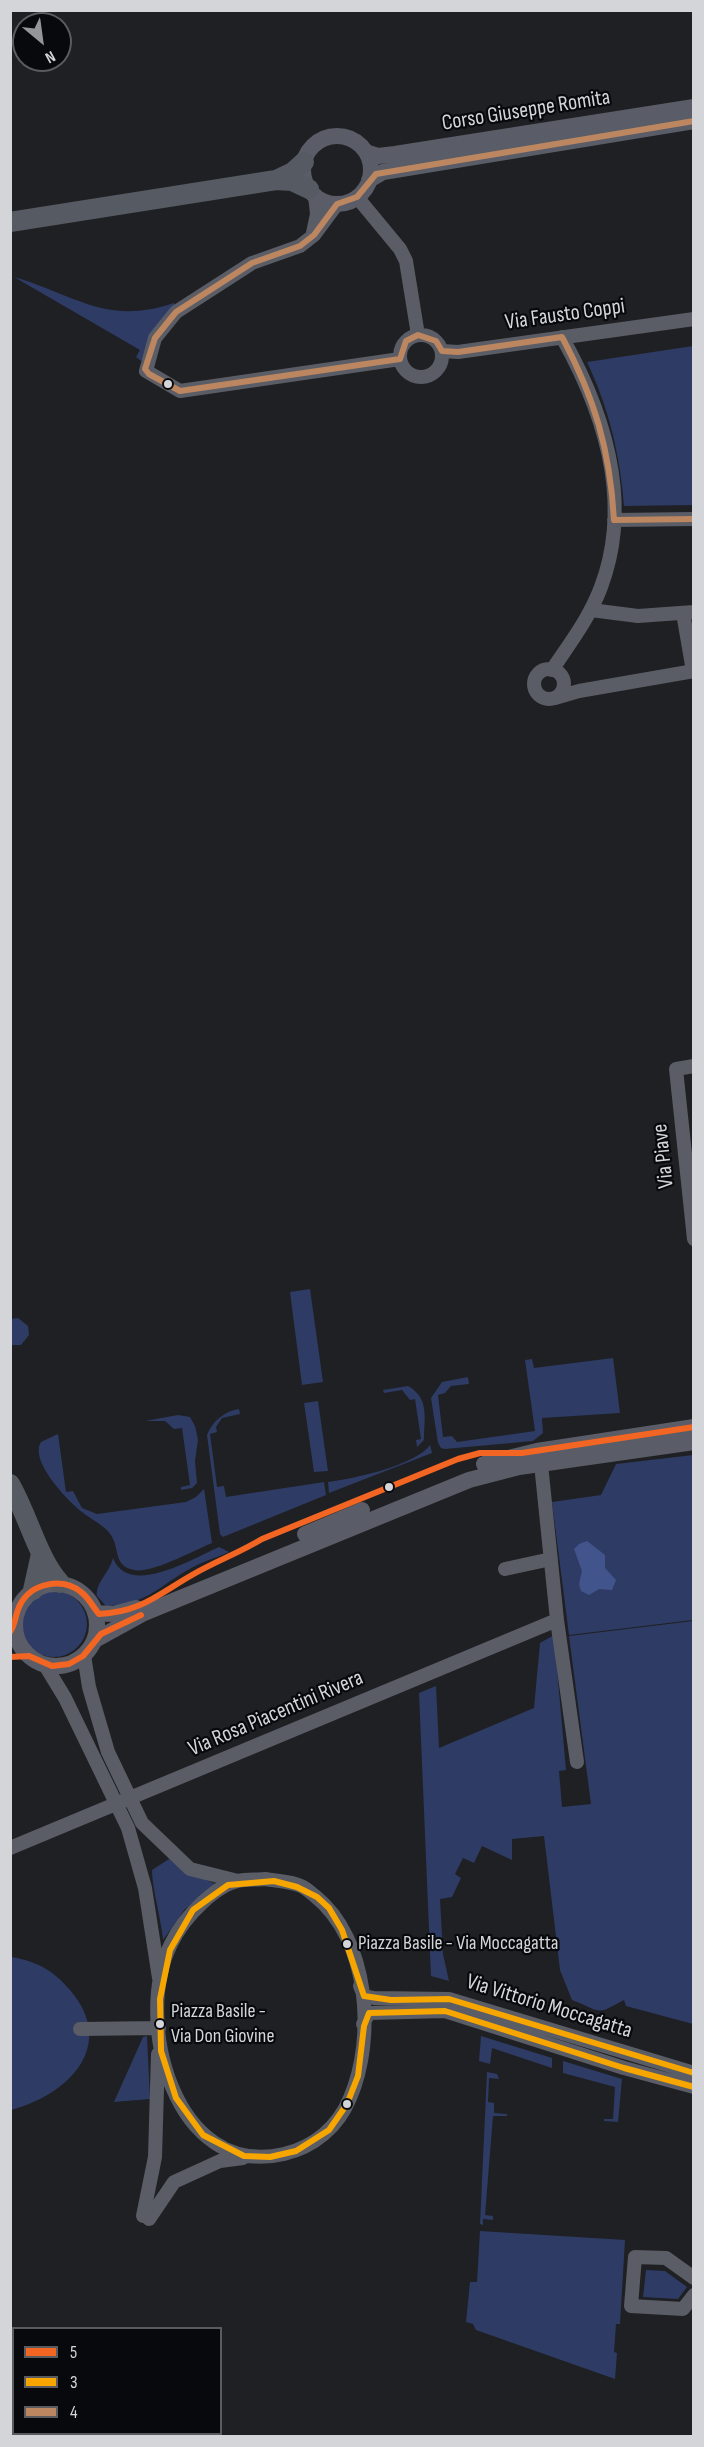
<!DOCTYPE html>
<html>
<head>
<meta charset="utf-8">
<style>
	body { margin:0 }
	#map { position:relative; width:704px; height:2447px; overflow:hidden; background:#1f2023; font-family:"Sofia Sans Condensed",sans-serif }
	canvas { display:block }
	.frame { position:absolute; inset:0; border:12px solid #d3d5d9; pointer-events:none }
	.legend { position:absolute; left:12px; top:2327px; width:210px; height:108px; box-sizing:border-box; background:#08090c; border:2px solid #595b5e; margin:0; padding:8px 10px; list-style:none; font-size:18px; color:#d3d5d9 }
	.legend li { display:flex; align-items:center; gap:12px; height:30px }
	.legend b { width:30px; border:2px solid #595b5e }
	.north { position:absolute; left:12px; top:12px; width:60px; height:60px; box-sizing:border-box; background:#08090c; border:2px solid #595b5e; border-radius:50%; rotate:151deg; font-size:16px; font-weight:700; line-height:24px; text-align:center; color:#d3d5d9 }
	.north::after { content:''; display:block; margin:auto; width:21px; height:27px; background:#949699; clip-path:polygon(50% 0,100% 100%,50% 72%,0 100%) }
</style>
</head>
<body>
<div id="map">
<canvas width="704" height="2447"></canvas>
<div class="frame"></div>
<ul class="legend">
<li><b style="height:8px;background:#f26522"></b>5</li>
<li><b style="height:8px;background:#f7a600"></b>3</li>
<li><b style="height:8px;background:#bb8660"></b>4</li>
</ul>
<div class="north">N</div>
</div>
<script>
const ctx = document.querySelector('canvas').getContext('2d');
ctx.lineJoin = 'round';
function paint(path, color) { ctx.fillStyle = color; ctx.fill(path, 'evenodd'); }
function trace(path, color, width, dash) { ctx.strokeStyle = color; ctx.lineWidth = width; ctx.lineCap = dash ? 'butt' : 'round'; ctx.setLineDash(dash || []); ctx.stroke(path); }
function drawText(font, color, halo, rows, align = 'center') {
  ctx.font = font + ' "Sofia Sans Condensed",sans-serif'; ctx.lineWidth = 4.5; ctx.setLineDash([]); ctx.textBaseline = 'middle'; ctx.strokeStyle = halo; ctx.fillStyle = color; for (const [text, x, y, turn = 0] of rows) {
    ctx.save(); ctx.translate(x, y); ctx.rotate((+turn || 0) * Math.PI / 180); ctx.textAlign = isNaN(turn) ? turn : align; if (halo) ctx.strokeText(text, 0, 0); ctx.fillText(text, 0, 0); ctx.restore();
  }
}
const green = new Path2D(`
	M14 277C76 295 106 326 174 303L176 308 141 361 136 357 140 350Z
	M693 346V505L624 506C620 454 609 409 587 362Z
	M310 1289 323 1382 302 1385 290 1292Z
	M18 1318 28 1326 29 1335 21 1345H11V1319Z
	M613 1358 620 1413 542 1418 543 1433 533 1441 445 1449 441 1448 438 1443 431 1398 442 1382 468 1377 469 1384 451 1386 445 1393 438 1395 443 1437 452 1436 457 1442 535 1431 525 1360 532 1359 534 1368Z
	M408 1386C430 1398 424 1419 424 1440L417 1447 416 1440 421 1439 415 1399 410 1400 402 1390 384 1393 383 1390Z
	M318 1401 328 1471 314 1472 304 1403Z
	M239 1409 240 1414 222 1418 216 1427 217 1432 210 1434 217 1487 224 1486 226 1497 324 1482 326 1495 223 1537 220 1534 207 1435C212 1422 224 1411 239 1409Z
	M178 1415 190 1417 195 1426 198 1440 195 1461 197 1483 192 1488 181 1490V1487L190 1485 182 1428 174 1429 165 1421H145Z
	M58 1434 66 1492 73 1491 82 1508 97 1514 186 1502 196 1497 204 1489 212 1543C195 1550 151 1574 134 1570 113 1566 120 1549 111 1535 104 1525 92 1520 82 1512 68 1501 29 1461 41 1442Z
	M430 1445 432 1453 329 1493 328 1482C353 1479 416 1465 430 1445Z
	M693 1455V1620L569 1635 552 1502 601 1495 616 1464Z
	M219 1547 229 1552C215 1558 199 1563 186 1571 154 1590 146 1604 106 1606L97 1596C95 1583 110 1572 113 1558 128 1598 194 1558 219 1547Z
	M21 1624a33 33 0 1 1 66 0a33 33 0 1 1-66 0Z
	M693 1621V2024L626 2006 624 2000C595 2016 603 2012 572 2000L560 1970 544 1836 512 1839V1860L482 1846 474 1863 463 1858 455 1874 461 1878 452 1897 440 1899 443 1954 449 1981 431 1976 419 1693 436 1686 439 1748 534 1708 540 1643 554 1635 566 1770 559 1771 562 1807 591 1804 569 1636Z
	M169 1859 201 1878 216 1884 185 1909 163 1940C161 1918 152 1889 152 1870Z
	M11 1957C36 1961 53 1970 70 1990 118 2046 68 2095 11 2110Z
	M147 2036 150 2099 114 2102 143 2037Z
	M481 2036 552 2058V2068L492 2048 490 2064 479 2061Z
	M563 2061 622 2079 618 2122 604 2121V2119H613L615 2087 563 2073Z
	M487 2072 497 2074 499 2079 489 2078 488 2102 494 2103V2113L507 2114V2116H493L485 2215 493 2216V2220L483 2219V2225L480 2224Z
	M480 2231 625 2240 620 2324H616L614 2352 617 2353 615 2379 476 2330 473 2324 466 2322 470 2282H477Z
	M646 2270 665 2271 687 2287 678 2299 643 2297Z`);
const water = new Path2D(`
	M587 1541 605 1555V1568L616 1580 612 1590 599 1589 589 1595 581 1591 579 1584 582 1571 574 1549 579 1544Z`);
const minor = new Path2D(`
	M357 197 400 249 406 261 418 335
	M337 204 314 235 300 246 252 263 176 312 155 338 146 371 180 391 400 359
	M313 233 317 214 315 196
	M400 356a21 21 0 1 1 42 0a21 21 0 1 1-42 0Z
	M442 351 458 352 694 319
	M614 520 694 519
	M591 610 638 616 694 612
	M683 613 693 671
	M534 684a15 15 0 1 1 30 0a15 15 0 1 1-30 0Z
	M552 670C570 643 590 617 601 587 633 502 604 412 562 337
	M555 698 579 691 694 671
	M694 1066 676 1069 694 1239
	M541 1464 557 1620 577 1762
	M505 1569 551 1559
	M84 1655 89 1687 108 1752 142 1823 190 1869 238 1881
	M45 1665 65 1698 128 1828 145 1888 159 1978
	M10 1848 557 1620
	M265 1879C276 1881 290 1881 301 1886 306 1888 311 1893 315 1896 369 1939 376 2038 350 2098 338 2127 314 2147 284 2154 174 2180 133 2019 171 1944 178 1929 191 1913 203 1902 213 1893 224 1884 238 1881 246 1879 256 1880 265 1879Z
	M360 1986 364 1996 374 1998 449 1999 694 2073
	M363 2024 369 2013 445 2011 624 2068 694 2087
	M80 2029 159 2028
	M143 2216 155 2157 158 2054
	M149 2219 174 2182 220 2161 243 2158
	M694 2278 666 2258 635 2257 631 2306 683 2309 694 2295`);
const major = new Path2D(`
	M303 170a34 34 0 1 1 68 0a34 34 0 1 1-68 0Z
	M366 152 378 156 395 154 694 107
	M369 180 383 172 694 121
	M484 1464 537 1451 694 1427
	M305 1534 362 1510
	M15 1625a41 41 0 1 1 82 0a41 41 0 1 1-82 0Z
	M96 1613 114 1614 136 1608
	M95 1640 144 1613 469 1480 519 1467 694 1442`);
const highway = new Path2D(`
	M276 180 293 172 304 162
	M10 222 276 180 292 181 309 189
	M10 1484C28 1515 38 1559 60 1583
	M33 1590 41 1554`);
const bus1 = new Path2D(`
	M10 1632C16 1624 15 1614 20 1605 31 1583 62 1577 81 1592 89 1598 93 1607 99 1614 141 1612 157 1595 192 1575 214 1562 239 1553 262 1539L458 1459 480 1453H522L694 1427
	M10 1657 29 1656 52 1666 69 1664 83 1656 101 1634 141 1615`);
const bus2 = new Path2D(`
	M694 2073 449 1999 391 2000 364 1996 342 1930 329 1908 317 1897 297 1887 274 1881 228 1885 193 1910 170 1950 160 1999 161 2051 176 2098 203 2135 244 2156 270 2157 296 2151 329 2130 347 2104 358 2076 364 2026 369 2013 445 2011 624 2068 694 2087`);
const bus3 = new Path2D(`
	M694 121 376 174 357 197 337 204 314 235 300 246 252 263 176 312 155 338 145 369 149 374 180 391 400 359 406 341 418 335 436 341 442 351 458 352 562 337C595 399 610 450 614 520L694 519`);
const markers = [
	[168,384,5,"#d3d5d9"],
	[389,1487,5,"#d3d5d9"],
	[347,1944,5,"#d3d5d9"],
	[160,2024,5,"#d3d5d9"],
	[347,2104,5,"#d3d5d9"]
];
const busNames = [
	["Piazza Basile - Via Moccagatta",358,1944],
	["Piazza Basile -",171,2012],
	["Via Don Giovine",171,2037]
];
const streetNames = [
	["Corso Giuseppe Romita",526,111,-9],
	["Via Fausto Coppi",565,315,-8],
	["Via Piave",664,1156,-96],
	["Via Rosa Piacentini Rivera",276,1714,-23],
	["Via Vittorio Moccagatta",549,2007,17]
];
paint(green, '#2e3b64');
paint(water, '#42548c');
trace(minor, '#5a5d66', 14);
trace(major, '#5a5d67', 16);
trace(highway, '#565a63', 20);
trace(bus1, '#f26522', 6);
trace(bus2, '#f7a600', 6);
trace(bus3, '#bb8660', 6);
for (const [x, y, r, color] of markers) { const dot = new Path2D(); dot.arc(x, y, r, 0, 2 * Math.PI); ctx.fillStyle = color; ctx.fill(dot); trace(dot, '#08090c', 2); }
drawText('20px', '#d3d5d9', '#08090c', busNames, 'left');
drawText('22px', '#d3d5d9', '#08090c', streetNames);
</script>
</body>
</html>
